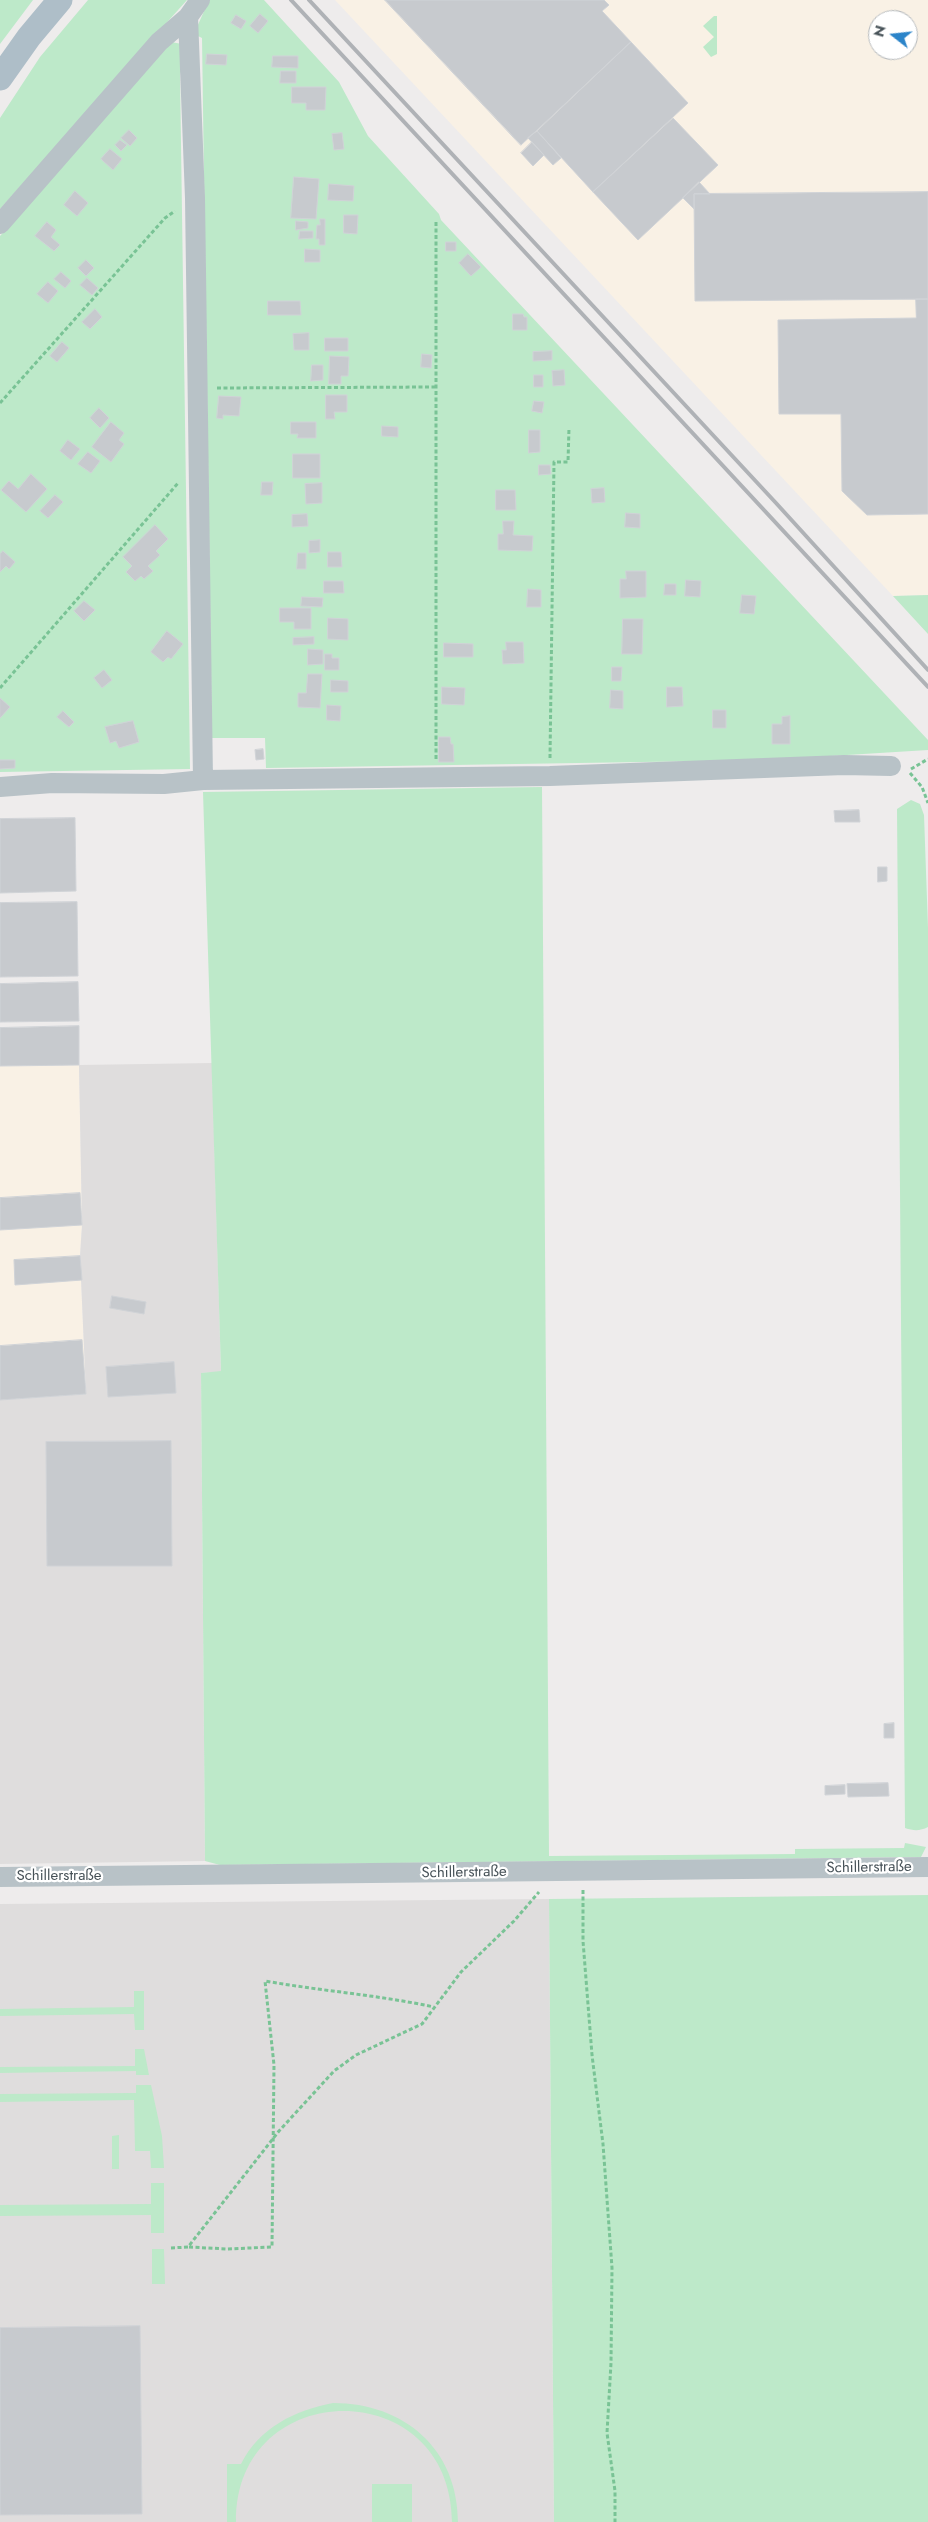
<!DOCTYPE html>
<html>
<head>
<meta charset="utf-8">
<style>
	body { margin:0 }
	#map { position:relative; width:928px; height:2522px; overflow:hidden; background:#eeecec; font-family:Jost,sans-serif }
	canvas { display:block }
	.north { position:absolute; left:868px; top:10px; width:50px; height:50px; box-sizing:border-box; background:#fff; border:1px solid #b5b9bc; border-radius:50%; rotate:286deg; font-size:14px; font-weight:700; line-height:20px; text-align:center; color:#465157 }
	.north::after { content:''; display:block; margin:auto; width:18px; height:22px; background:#2b84c9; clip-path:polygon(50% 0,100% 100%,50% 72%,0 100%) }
</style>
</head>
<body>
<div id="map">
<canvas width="928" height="2522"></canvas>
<div class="north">N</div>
</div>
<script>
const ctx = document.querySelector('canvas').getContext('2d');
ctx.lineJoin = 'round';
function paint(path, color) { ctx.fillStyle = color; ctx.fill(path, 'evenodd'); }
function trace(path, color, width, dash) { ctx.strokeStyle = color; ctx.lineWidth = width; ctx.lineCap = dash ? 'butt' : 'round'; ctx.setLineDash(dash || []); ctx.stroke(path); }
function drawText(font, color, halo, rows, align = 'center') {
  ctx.font = font + ' Jost,sans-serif'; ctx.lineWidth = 4.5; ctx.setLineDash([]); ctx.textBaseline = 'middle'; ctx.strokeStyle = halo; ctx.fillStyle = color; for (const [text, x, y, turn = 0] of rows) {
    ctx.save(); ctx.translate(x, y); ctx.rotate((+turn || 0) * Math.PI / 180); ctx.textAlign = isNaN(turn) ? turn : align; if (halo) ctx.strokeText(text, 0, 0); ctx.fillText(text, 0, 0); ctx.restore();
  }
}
const commercial = new Path2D(`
	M335 0H928V595L893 596ZM878 20H908V50H878Z
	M79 1065 82 1225 80 1256 86 1394 0 1400V1066Z`);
const education = new Path2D(`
	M212 1063 221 1372 201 1373 205 1861 0 1864V1400L86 1394 80 1256 82 1225 79 1065Z
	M549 1899 554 2522H0V1904Z`);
const green = new Path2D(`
	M0 0H33L0 44Z
	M88 0H187L0 209V118L40 57Z
	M209 0H264L339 82 368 136 439 214 441 220 928 740V750L766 760 266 768 265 738H212L202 38 198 36 197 27Z
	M714 16H717V54L711 57 703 47 714 37 703 26Z
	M171 42 182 44 186 61 180 74 190 769 0 772V236Z
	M928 595V634L893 596Z
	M542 787 549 1856 795 1854V1849L904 1848 905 1843 926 1847 921 1857 220 1865 205 1861 201 1373 221 1371 203 792Z
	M911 800 920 804 924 815 928 928V1827C920 1831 914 1831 905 1828L897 809Z
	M928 1895V2522H554L549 1899Z
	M134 1991H144V2030H135L134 2014 0 2016V2009L134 2007Z
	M135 2049H144L149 2075H136V2071L0 2073V2067L135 2066Z
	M136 2085H151L162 2136 164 2168H151L150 2151H135L134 2100 0 2102V2094L136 2093Z
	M119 2135V2169H112V2136Z
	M151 2183H164V2233H151V2215L0 2216V2205L151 2204Z
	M152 2249H164L165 2284H152Z
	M333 2403C404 2403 458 2449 458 2522H452C451 2373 235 2375 236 2522H227V2464H241C259 2428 295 2410 333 2403Z
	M372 2484H412V2522H372Z`);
const building = new Path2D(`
	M385 0H604L609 5 602 11 631 42 521 145Z
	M260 14 268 21 258 33 250 26Z
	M236 15 246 21 241 29 231 23Z
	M631 42 688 103 593 192 537 131Z
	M207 54 227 55 226 65 206 64Z
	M273 56H298V68L272 67Z
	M281 71H296V83H280Z
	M292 87H326L325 110H306V103H292Z
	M673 118 718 165 638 240 593 192Z
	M129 130 137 138 130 146 121 138Z
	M537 131 561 158 553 165 528 138Z
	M342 133 344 149 334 150 332 134Z
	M120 140 127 145 121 151 115 145Z
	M532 142 544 155 533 166 521 153Z
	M110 149 122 159 113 170 101 159Z
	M294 177 319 179 316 219 291 218Z
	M699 182 710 194H694V209L683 198Z
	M329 184 354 186 353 201 328 200Z
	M75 191 88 203 77 216 64 205Z
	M928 192V299L695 301 694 194Z
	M344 215H358L357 234 344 233Z
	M320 219H325V245H319V239H316L317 225H320Z
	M296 221 308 222V228L296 230Z
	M47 222 56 230 51 237 60 245 54 251 35 236Z
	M300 231H313V238L299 239Z
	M446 242H456V251H446Z
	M305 249 320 250V262H305Z
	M468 254 481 267 471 276 459 263Z
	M86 260 94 268 86 276 78 268Z
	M61 272 71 281 65 288 54 279Z
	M87 278 98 288 92 295 80 285Z
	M48 282 58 291 48 303 37 294Z
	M916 299H928V514L867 515 842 491 841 414H779L778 320 916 318Z
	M268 301H300L301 315H268Z
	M95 309 102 317 90 329 82 322Z
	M513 314H523L524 317H527V330H513Z
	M309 333V350H294L293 334Z
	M325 338H348V351H325Z
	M62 342 69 348 57 362 50 356Z
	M552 351V360L533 361V352Z
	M422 354 432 355 431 368 421 367Z
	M330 356 349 357 348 376H341V384H329Z
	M312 365H323V380L311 381Z
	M564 370 565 385 553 386 552 371Z
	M534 375H543V387H534Z
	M326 395H347V412H334L335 419H326Z
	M219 396 241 397 239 416 223 415V419L217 418Z
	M534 401 544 402 542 413 532 411Z
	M99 408 109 418 100 428 90 418Z
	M111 422 124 433 119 440 124 444 111 462 92 447Z
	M291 422H316V438H297L298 434H291Z
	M382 426 398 427V437L382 436Z
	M529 430H540V452L529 453Z
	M68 440 80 449 71 460 60 451Z
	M88 452 100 461 91 473 78 464Z
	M293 454H320V478H293Z
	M539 465H550L551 474 539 475Z
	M31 474 47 489 26 512 1 490 9 481 18 489Z
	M262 482H273L272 495H261Z
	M322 483V503L306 504 305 484Z
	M604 488 605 502 592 503 591 489Z
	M496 490H515L516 510H496Z
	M55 495 63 502 48 518 40 511Z
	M626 513 640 514V528L625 527Z
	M307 514 308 526 292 527V515Z
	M503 521H514L513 535 533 536 532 551 498 550V534H503Z
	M155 525 168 539 156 551 160 555 148 566 153 571 144 579 141 576 135 581 126 572 132 566 123 557Z
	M320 540V552L309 553V541Z
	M3 551 15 562 9 569 6 566 0 572V554Z
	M328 552H341L342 567H328Z
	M298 553H306V569H297Z
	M626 571H646V597L620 598V579H626Z
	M686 580 701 581 700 597 685 596Z
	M324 581H343L344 593H324Z
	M665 584H676V595H664Z
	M528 589 541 590V607H527Z
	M742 595 756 596 754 614 740 613Z
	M302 597 323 598 322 607 301 606Z
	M84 601 95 610 84 621 74 611Z
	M280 608H311V629H294V622H280Z
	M328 618 348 619V640L328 639Z
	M623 619H643L642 654H622Z
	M167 631 183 644 171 659 168 657 163 662 151 652Z
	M314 637V644L293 645V638Z
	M506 642H523L524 663 503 664 502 650H506Z
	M444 643 473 644V657H444Z
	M308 649 323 650V664L308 665Z
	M325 654H332V658H339V670H325Z
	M612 667H622L621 681H612Z
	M104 670 112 680 102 688 94 678Z
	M308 674H322L320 708 298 707V693H306Z
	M331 680 348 681V692H331Z
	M442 687 465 688 464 705 442 704Z
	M667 687H682L683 706 667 707Z
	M611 690 623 691V709L610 708Z
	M0 698 10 707 0 718Z
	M327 705 341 706 340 721 327 720Z
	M713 710H726V728H713Z
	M63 711 74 722 69 727 57 717Z
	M790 716V744H772V724H782V717Z
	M133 721 139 742 119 748 116 741 110 743 105 727Z
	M439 737H450L451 744H453L454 762H439Z
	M263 749 264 759 256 760 255 750Z
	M0 760H15V768L0 769Z
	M859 810 860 822H835L834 811Z
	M75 818 76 891 0 893V819Z
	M878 867H887V881L878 882Z
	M77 902 78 976 0 977V903Z
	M78 982 79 1021 0 1022V984Z
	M79 1026V1065L0 1066V1028Z
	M80 1193 82 1225 0 1230V1198Z
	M80 1256 82 1280 15 1285 14 1260Z
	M112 1296 146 1302 144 1314 110 1308Z
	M82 1340 86 1394 0 1400V1346Z
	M174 1362 176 1393 108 1397 106 1367Z
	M171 1441 172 1566H47L46 1442Z
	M894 1723V1738H884V1724Z
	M888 1783 889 1796 848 1797 847 1784Z
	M845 1785V1794L825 1795V1786Z
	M140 2326 142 2514 0 2515V2328Z`);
const path = new Path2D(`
	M217 388 436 387
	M0 403 165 218 175 211
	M0 688 179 482
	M550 758 554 462H568L569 428
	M436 759V222
	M911 769 928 759
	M910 773 922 787 928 803
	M583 1890V1941L592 2055 603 2144 612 2268 611 2363 607 2433 615 2491V2522
	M189 2247 227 2249 272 2247 274 2065 265 1981C322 1991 378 1995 434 2007
	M171 2248 188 2247 279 2131 334 2071 356 2055 422 2024 461 1972 514 1921 539 1892`);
const minor = new Path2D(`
	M200 0 188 17 195 198 203 780
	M0 224 159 42 188 17
	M0 787 52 783 164 784 203 780 550 776 844 765 891 766
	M0 1877 928 1867`);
const major = new Path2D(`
	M0 78 29 37 60 0`);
const rail = new Path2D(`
	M291 0 928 687
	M309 0 776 503 928 670`);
const streetNames = [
	["Schillerstraße",869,1868,-1],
	["Schillerstraße",464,1873,-1],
	["Schillerstraße",59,1876]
];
paint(commercial, '#f9f1e5');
paint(education, '#dfdddd');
paint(green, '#bde9c9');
paint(building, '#c7cace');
trace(building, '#d0d3d7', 1);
trace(path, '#79c395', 3, [4, 2.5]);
trace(minor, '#b8c2c7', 20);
trace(major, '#aebec8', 25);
trace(rail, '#afb2b6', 4);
drawText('15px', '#465157', '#fff', streetNames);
</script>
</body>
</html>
